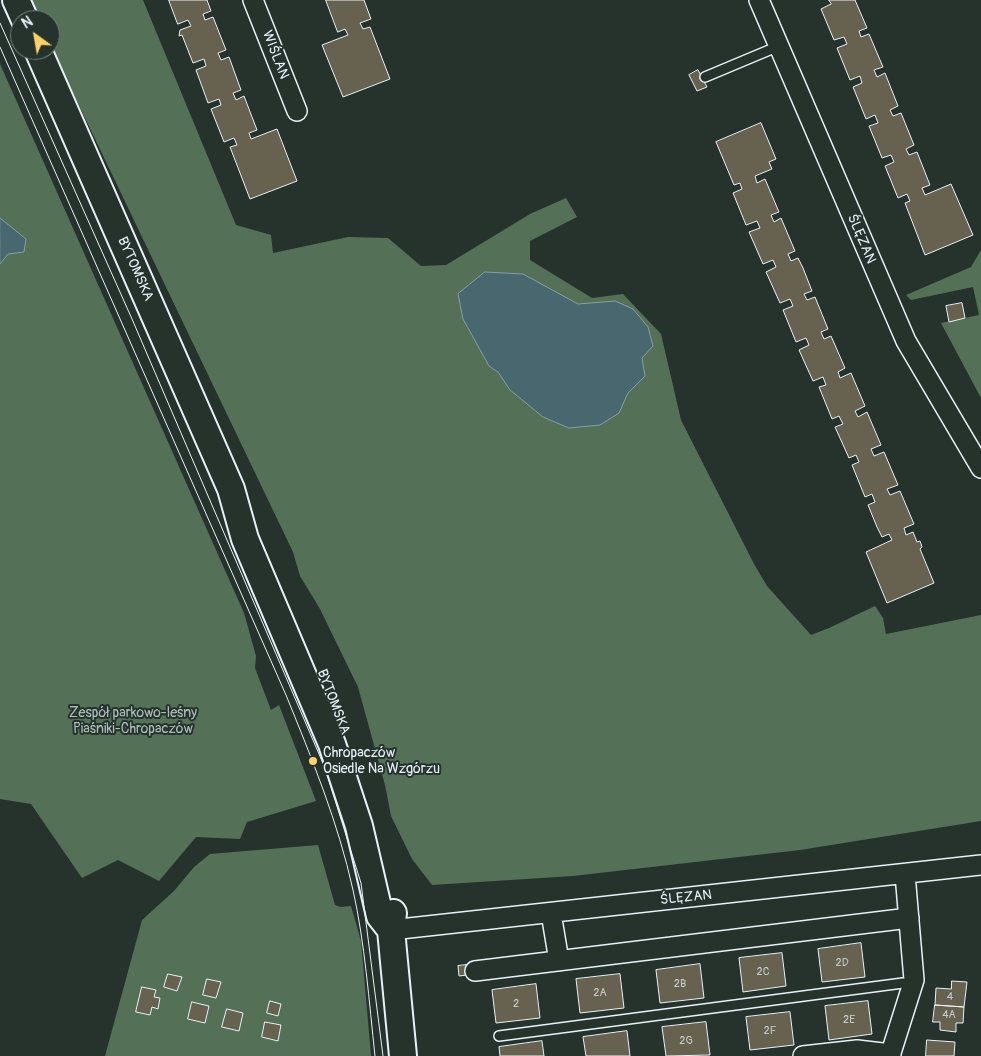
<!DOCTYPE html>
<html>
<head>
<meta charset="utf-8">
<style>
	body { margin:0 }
	#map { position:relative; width:981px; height:1056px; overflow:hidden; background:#26332d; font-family:Pangolin,sans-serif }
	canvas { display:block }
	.north { position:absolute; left:10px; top:10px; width:50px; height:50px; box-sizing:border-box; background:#26332d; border:1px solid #747f7e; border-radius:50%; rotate:328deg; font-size:14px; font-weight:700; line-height:20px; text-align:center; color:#e8f1f8 }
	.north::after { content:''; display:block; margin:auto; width:18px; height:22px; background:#ffd166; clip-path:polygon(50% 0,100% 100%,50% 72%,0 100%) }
</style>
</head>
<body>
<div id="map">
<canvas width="981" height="1056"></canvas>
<div class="north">N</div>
</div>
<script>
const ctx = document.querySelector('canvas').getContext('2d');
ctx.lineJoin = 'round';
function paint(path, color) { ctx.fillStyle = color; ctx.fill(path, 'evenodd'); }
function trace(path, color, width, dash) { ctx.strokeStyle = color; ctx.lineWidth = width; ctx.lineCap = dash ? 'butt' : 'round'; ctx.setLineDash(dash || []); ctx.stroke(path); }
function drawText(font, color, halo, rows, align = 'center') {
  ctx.font = font + ' Pangolin,sans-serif'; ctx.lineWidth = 4; ctx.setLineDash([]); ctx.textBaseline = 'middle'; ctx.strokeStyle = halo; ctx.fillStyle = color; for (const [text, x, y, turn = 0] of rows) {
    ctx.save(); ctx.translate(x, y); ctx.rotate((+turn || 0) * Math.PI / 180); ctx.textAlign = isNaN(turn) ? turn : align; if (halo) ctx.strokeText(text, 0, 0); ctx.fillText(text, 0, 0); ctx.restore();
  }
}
const green = new Path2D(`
	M29 0H143L236 225 271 235 273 253 348 237 388 238 421 266 446 265 530 214 566 198 577 217 530 241V260L592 298 623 294 661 334 681 420 754 564 767 586 811 635 829 628 875 606 883 618 886 634 981 615V821L800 850 573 876 432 885 412 859 391 816 385 785 358 687 320 609 300 576 293 552 50 45V20H38Z
	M0 64 244 613 256 656 255 668 271 710 279 705 316 801 247 822 240 839 196 837 159 881 118 860 82 878 31 804 0 799Z
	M981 250V398L941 323 979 315 973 287 911 300 906 295 971 267Z
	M318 845 335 905 340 907 351 906 361 941 371 1056H105L142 920 174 891 194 867 210 854Z`);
const water = new Path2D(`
	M0 218 26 239 24 252 8 254 0 264Z
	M485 272 523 274 578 304 615 301 633 309 648 327 653 346 642 358 645 376 628 393 619 413 600 425 569 428 543 417 510 390 498 372 489 366 463 319 458 294Z`);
const building = new Path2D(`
	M169 0H207L211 11 203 14 205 20 213 17 226 50 218 53 221 60 229 57 241 90 233 93 236 100 244 96 257 130 249 133 251 139 277 129 297 181 250 199 230 147 237 145 234 138 224 142 211 109 221 105 219 99 208 103 196 70 206 66 204 59 193 63 182 35 179 36 180 30 191 26 188 20 178 24Z
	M326 0H364L371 19 360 23 363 29 370 27 390 79 343 97 322 45 348 35 345 29 338 32Z
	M829 0H855L867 28 859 31 861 37 869 34 883 67 874 70 877 77 885 73 898 106 890 110 893 116 901 113 914 145 906 149 909 155 917 152 930 185 922 188 925 195 951 184 973 235 925 255 905 203 910 201 907 194 898 198 885 166 894 162 891 155 882 158 869 126 878 123 875 115 866 119 853 87 862 83 860 76 850 80 837 48 847 44 844 37 834 40 821 9 831 4Z
	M698 70 707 87 697 91 689 75Z
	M761 123 776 159 769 162 772 169 755 176 757 183 765 179 779 212 771 215 774 222 781 218 795 251 788 254 791 261 798 258 803 268 812 291 804 294 807 300 815 297 828 329 821 332 824 339 831 336 845 368 838 372 840 378 851 373 865 406 855 411 858 417 867 412 881 445 871 449 874 456 884 452 898 485 887 489 890 495 900 491 914 524 904 528 906 535 913 532 917 542 920 541 922 547 920 549 934 583 887 603 866 552 892 540 889 534 882 537 877 527 868 505 875 502 872 494 865 497 852 465 859 462 856 455 849 458 835 427 843 424 839 416 832 419 819 387 826 385 823 377 813 381 799 350 809 345 806 338 796 342 783 310 793 306 790 299 780 303 766 272 776 267 773 260 763 264 749 232 760 228 757 221 746 225 733 193 742 189 740 183 734 185 716 142Z
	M962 303 965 318 949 322 946 306Z
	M861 943 865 977 822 982 818 949Z
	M782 953 786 986 743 992 739 958Z
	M700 964 704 998 660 1003 656 970Z
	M466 965 467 975 459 976 458 966Z
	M168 974 182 977 177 991 164 987Z
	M620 974 624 1008 580 1013 576 979Z
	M207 979 221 982 216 998 203 995Z
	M952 981 967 982 964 1007 935 1005 936 988 951 989Z
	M536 984 540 1018 496 1023 492 990Z
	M142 987 156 990 154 997 160 998 158 1009 152 1007 150 1015 136 1012Z
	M270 1001 281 1004 278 1016 267 1013Z
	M868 1001 872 1034 829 1040 825 1006Z
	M192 1002 209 1006 205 1023 188 1019Z
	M935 1005 964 1007 963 1023H956V1032L940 1030V1022H933Z
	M227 1009 243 1013 239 1031 222 1027Z
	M790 1012 794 1045 750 1050 746 1017Z
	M265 1022 281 1025 278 1041 262 1037Z
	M706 1022 710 1055 666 1056 662 1027Z
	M627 1031 630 1056H586L583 1037Z
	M927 1040 955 1042 954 1056H926Z
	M542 1041 544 1056H500L499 1047Z`);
const lane = new Path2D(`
	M705 77 779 46
	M499 1036 903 983 912 985`);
const street = new Path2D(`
	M253 0 297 111
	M759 0 906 341 981 468
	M551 913 559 961
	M391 930 981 865
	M475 971 909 918
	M803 1056 857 1050 891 1054
	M890 1056 914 980 905 874`);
const secondary = new Path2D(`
	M16 0 25 20
	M38 50 231 489 245 539 332 744 359 826 380 916 391 930
	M393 913 391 930 403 1056`);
const tram = new Path2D(`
	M0 23 132 319 325 768 361 883 383 1056
	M0 47 286 695C312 759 338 822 353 890 365 944 369 1001 375 1056`);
const markers = [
	[313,761,5,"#ffd166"]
];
const numberNames = [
	["2D",842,963],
	["2C",763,972],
	["2B",680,984],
	["2A",600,993],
	["4",950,997],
	["2",516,1004],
	["4A",949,1015],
	["2E",849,1020],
	["2F",770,1031],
	["2G",686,1041]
];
const streetNames = [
	["WIŚLAN",275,55,69],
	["ŚLĘZAN",861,239,67],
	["BYTOMSKA",135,269,66],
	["BYTOMSKA",333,702,69],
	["ŚLĘZAN",686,898,-6]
];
const parkNames = [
	["Zespół parkowo-leśny",133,713],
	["Piaśniki-Chropaczów",133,729]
];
const poiNames = [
	["Chropaczów",323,753],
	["Osiedle Na Wzgórzu",323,769]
];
paint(green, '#547158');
paint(water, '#48676e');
trace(water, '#889ea5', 1);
paint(building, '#66624f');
trace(building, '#e8f1f8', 1);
trace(lane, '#e8f1f8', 12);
trace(street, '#e8f1f8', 22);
trace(secondary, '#e8f1f8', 30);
trace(lane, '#26332d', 9);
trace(street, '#26332d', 19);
trace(secondary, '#26332d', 26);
trace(tram, '#e8f1f8', 1);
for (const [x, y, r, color] of markers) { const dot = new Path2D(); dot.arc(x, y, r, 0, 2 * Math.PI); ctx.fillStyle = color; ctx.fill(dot); trace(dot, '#26332d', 2); }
drawText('11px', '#c8cdce', null, numberNames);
drawText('14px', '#e8f1f8', '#26332d', streetNames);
drawText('14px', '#adbeb8', '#26332d', parkNames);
drawText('14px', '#e8f1f8', '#26332d', poiNames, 'left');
</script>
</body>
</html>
